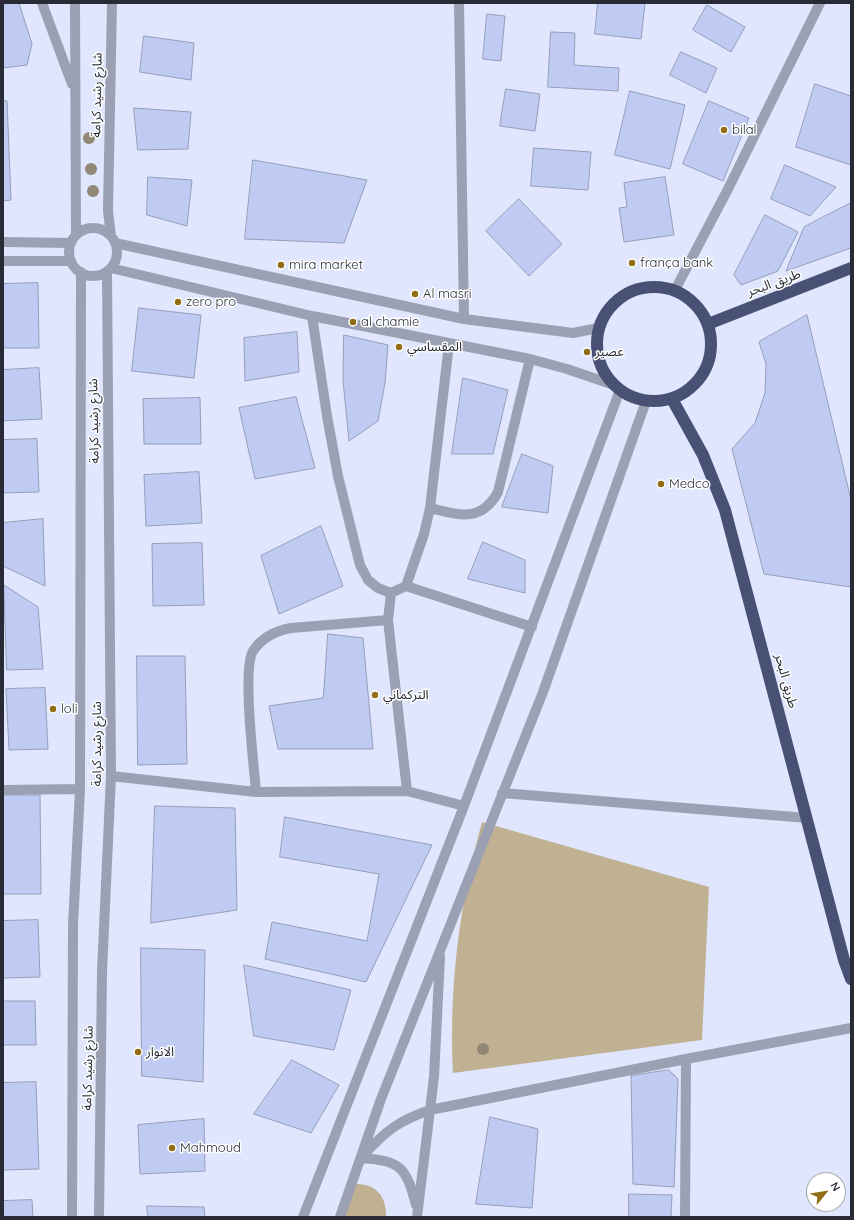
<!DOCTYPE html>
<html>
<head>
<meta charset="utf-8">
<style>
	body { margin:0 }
	#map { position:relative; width:854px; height:1220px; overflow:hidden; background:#dfe6fd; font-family:Quicksand,sans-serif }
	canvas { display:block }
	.frame { position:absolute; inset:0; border:4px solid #282b36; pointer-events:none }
	.north { position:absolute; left:806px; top:1172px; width:40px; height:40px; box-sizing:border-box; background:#fff; border:1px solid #a9aaaf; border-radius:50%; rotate:60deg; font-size:11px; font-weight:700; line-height:16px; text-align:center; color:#282b36 }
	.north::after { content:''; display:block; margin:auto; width:14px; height:18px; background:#916e15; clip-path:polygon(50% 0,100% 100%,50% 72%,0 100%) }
</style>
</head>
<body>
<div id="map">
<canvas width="854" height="1220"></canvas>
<div class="frame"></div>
<div class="north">N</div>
</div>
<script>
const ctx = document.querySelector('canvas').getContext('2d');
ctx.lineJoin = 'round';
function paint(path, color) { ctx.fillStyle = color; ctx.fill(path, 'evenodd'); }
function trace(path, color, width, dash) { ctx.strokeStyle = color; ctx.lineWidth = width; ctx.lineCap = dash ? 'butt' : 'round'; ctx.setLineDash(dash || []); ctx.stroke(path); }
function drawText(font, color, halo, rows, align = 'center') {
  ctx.font = font + ' Quicksand,"Noto Sans Arabic",sans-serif'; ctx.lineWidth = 3; ctx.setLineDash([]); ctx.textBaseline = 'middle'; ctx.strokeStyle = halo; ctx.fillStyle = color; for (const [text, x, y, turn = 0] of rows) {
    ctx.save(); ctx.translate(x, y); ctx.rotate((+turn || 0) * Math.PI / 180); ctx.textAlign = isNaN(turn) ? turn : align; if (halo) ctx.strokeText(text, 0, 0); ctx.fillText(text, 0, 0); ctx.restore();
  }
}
const green = new Path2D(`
	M482 822 709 887 702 1040 453 1073C449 985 459 907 482 822Z
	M355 1184C376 1183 387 1197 386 1217H338Z`);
const building = new Path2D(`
	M3 3H19L32 44 27 65 3 68Z
	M598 3H645L641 39 595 34Z
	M707 5 745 27 731 52 693 30Z
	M487 14 505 16 501 61 483 59Z
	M551 32 575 33 574 65 619 68 618 91 548 87Z
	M144 36 194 43 191 80 140 72Z
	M681 52 717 68 706 93 670 75Z
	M815 84 851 96V165L796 147Z
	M506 89 540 94 535 131 500 126Z
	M630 91 685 105 670 169 615 155Z
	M3 100 7 101 11 200 3 201Z
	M709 101 749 118 723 181 683 164Z
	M134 108 191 112 188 149 138 150Z
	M534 148 591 152 588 190 531 186Z
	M253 160 367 180 344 243 245 239Z
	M785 165 836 187 810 216 771 199Z
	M148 177 192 180 187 226 147 215Z
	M665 177 674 235 624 242 619 208 627 207 624 183Z
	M519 199 562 244 529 276 486 231Z
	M851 203V248L786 271 804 227Z
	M765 215 798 232 778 271 741 285 734 275Z
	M38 283 39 348H3V284Z
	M139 308 201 315 194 378 132 371Z
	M807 315 851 500V587L764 574 732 449 755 423 765 393 766 364 759 342Z
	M297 332 299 372 245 381 244 338Z
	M344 335 388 345 385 383 378 421 349 441 343 380Z
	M39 368 42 419 3 421V370Z
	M463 378 508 390 493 454H452Z
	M296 397 315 468 255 479 239 408Z
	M200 398 201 444H144L143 399Z
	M37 439 39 492 3 493V440Z
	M522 454 553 466 548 513 502 507Z
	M199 472 202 523 146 526 144 475Z
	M43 519 45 586 3 566V523Z
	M321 526 343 586 279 614 261 556Z
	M483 542 525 560V593L468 579Z
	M202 543 204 605 153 606 152 544Z
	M4 585 38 607 43 669 7 670Z
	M328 634 363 638 373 749H278L269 706 323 698Z
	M137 656H185L187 764 138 765Z
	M45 688 48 749 9 750 6 689Z
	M3 795H40L41 894H3Z
	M155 806 235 808 237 910 151 923Z
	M285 817 432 845 366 982 265 959 272 922 367 941 379 874 280 857Z
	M38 920 40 977 3 978V921Z
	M141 948 205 950 203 1082 142 1076Z
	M244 965 351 990 334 1050 254 1036Z
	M3 1001H35L36 1045H3Z
	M292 1060 339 1085 311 1133 254 1114Z
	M669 1070 678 1079 674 1187 633 1184 631 1076Z
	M36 1082 39 1169 3 1170V1083Z
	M490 1117 538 1129 532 1208 476 1204Z
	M204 1119 205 1171 140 1174 138 1125Z
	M629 1194 672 1195 671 1217H629Z
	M32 1200 33 1217H3V1201Z
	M147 1206 204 1207 205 1217H148Z`);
const minor = new Path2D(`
	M42 3 72 84
	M75 3 76 235
	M459 3 464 319
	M69 252a24 24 0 1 1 48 0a24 24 0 1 1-48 0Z
	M111 236 108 211 112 3
	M3 242 71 243
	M115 243 464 319 573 333 598 328
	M3 261H71
	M111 268 312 316 530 359 567 369 614 385
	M675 290 728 189 820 3
	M312 316 327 416 338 476 360 565 368 580 378 588 391 593 406 586 424 534 430 508 449 344
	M430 508C459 515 481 523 498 492L530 359
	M406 586 532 627
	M391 593 388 620 407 791
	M111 776 256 792 407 791 464 806
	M3 790 80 789
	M256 792C254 766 242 669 253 651 262 637 275 631 291 628L388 620
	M502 793 807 818
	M364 1155C385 1131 400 1120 430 1110L686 1059 851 1028
	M362 1158C401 1161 406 1167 416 1205
	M72 1217 73 925 80 789 81 272
	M99 1217 102 971 111 776 107 272
	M303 1217 464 806 620 390
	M340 1217 381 1099 543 692 646 401
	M417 1217 434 1077 440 956
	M685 1217 686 1059`);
const highway = new Path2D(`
	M597 344a57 57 0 1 1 114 0a57 57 0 1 1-114 0Z
	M708 324 851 268
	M672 399 703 455 725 510 844 960 851 979`);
const trees = [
	[89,138],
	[91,169],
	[93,191],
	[483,1049]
];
const markers = [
	[724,130,4,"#916e15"],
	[632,263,4,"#916e15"],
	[281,265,4,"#916e15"],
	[415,294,4,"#916e15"],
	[178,302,4,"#916e15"],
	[353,322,4,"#916e15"],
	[399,347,4,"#916e15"],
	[587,352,4,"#916e15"],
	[661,484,4,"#916e15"],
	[375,695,4,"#916e15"],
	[53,709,4,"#916e15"],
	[138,1052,4,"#916e15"],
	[172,1148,4,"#916e15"]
];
const streetNames = [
	["شارع رشيد كرامة",97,95,-89],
	["طريق البحر",774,283,-20],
	["شارع رشيد كرامة",94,421,-91],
	["طريق البحر",786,681,75],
	["شارع رشيد كرامة",97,744,-90],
	["شارع رشيد كرامة",88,1068,-89]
];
const poiNames = [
	["bilal",732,130],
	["frança bank",640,263],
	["mira market",289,265],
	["Al masri",423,294],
	["zero pro",186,302],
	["al chamie",361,322],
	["المقساسي",407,347],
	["عصير",595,352],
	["Medco",669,484],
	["التركماني",383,695],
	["loli",61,709],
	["الانوار",146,1052],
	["Mahmoud",180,1148]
];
paint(green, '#c0b193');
paint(building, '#c0cbf4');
trace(building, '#959db8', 1);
trace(minor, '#9ba0b2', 10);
trace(highway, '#485174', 12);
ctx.fillStyle = '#908775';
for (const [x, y] of trees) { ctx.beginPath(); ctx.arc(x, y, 6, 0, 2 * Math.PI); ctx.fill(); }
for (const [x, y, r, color] of markers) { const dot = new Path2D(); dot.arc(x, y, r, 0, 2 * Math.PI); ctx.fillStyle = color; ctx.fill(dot); trace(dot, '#fff', 1.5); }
drawText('13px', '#282b36', '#fff', streetNames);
drawText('13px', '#282b36', '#fff', poiNames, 'left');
</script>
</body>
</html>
